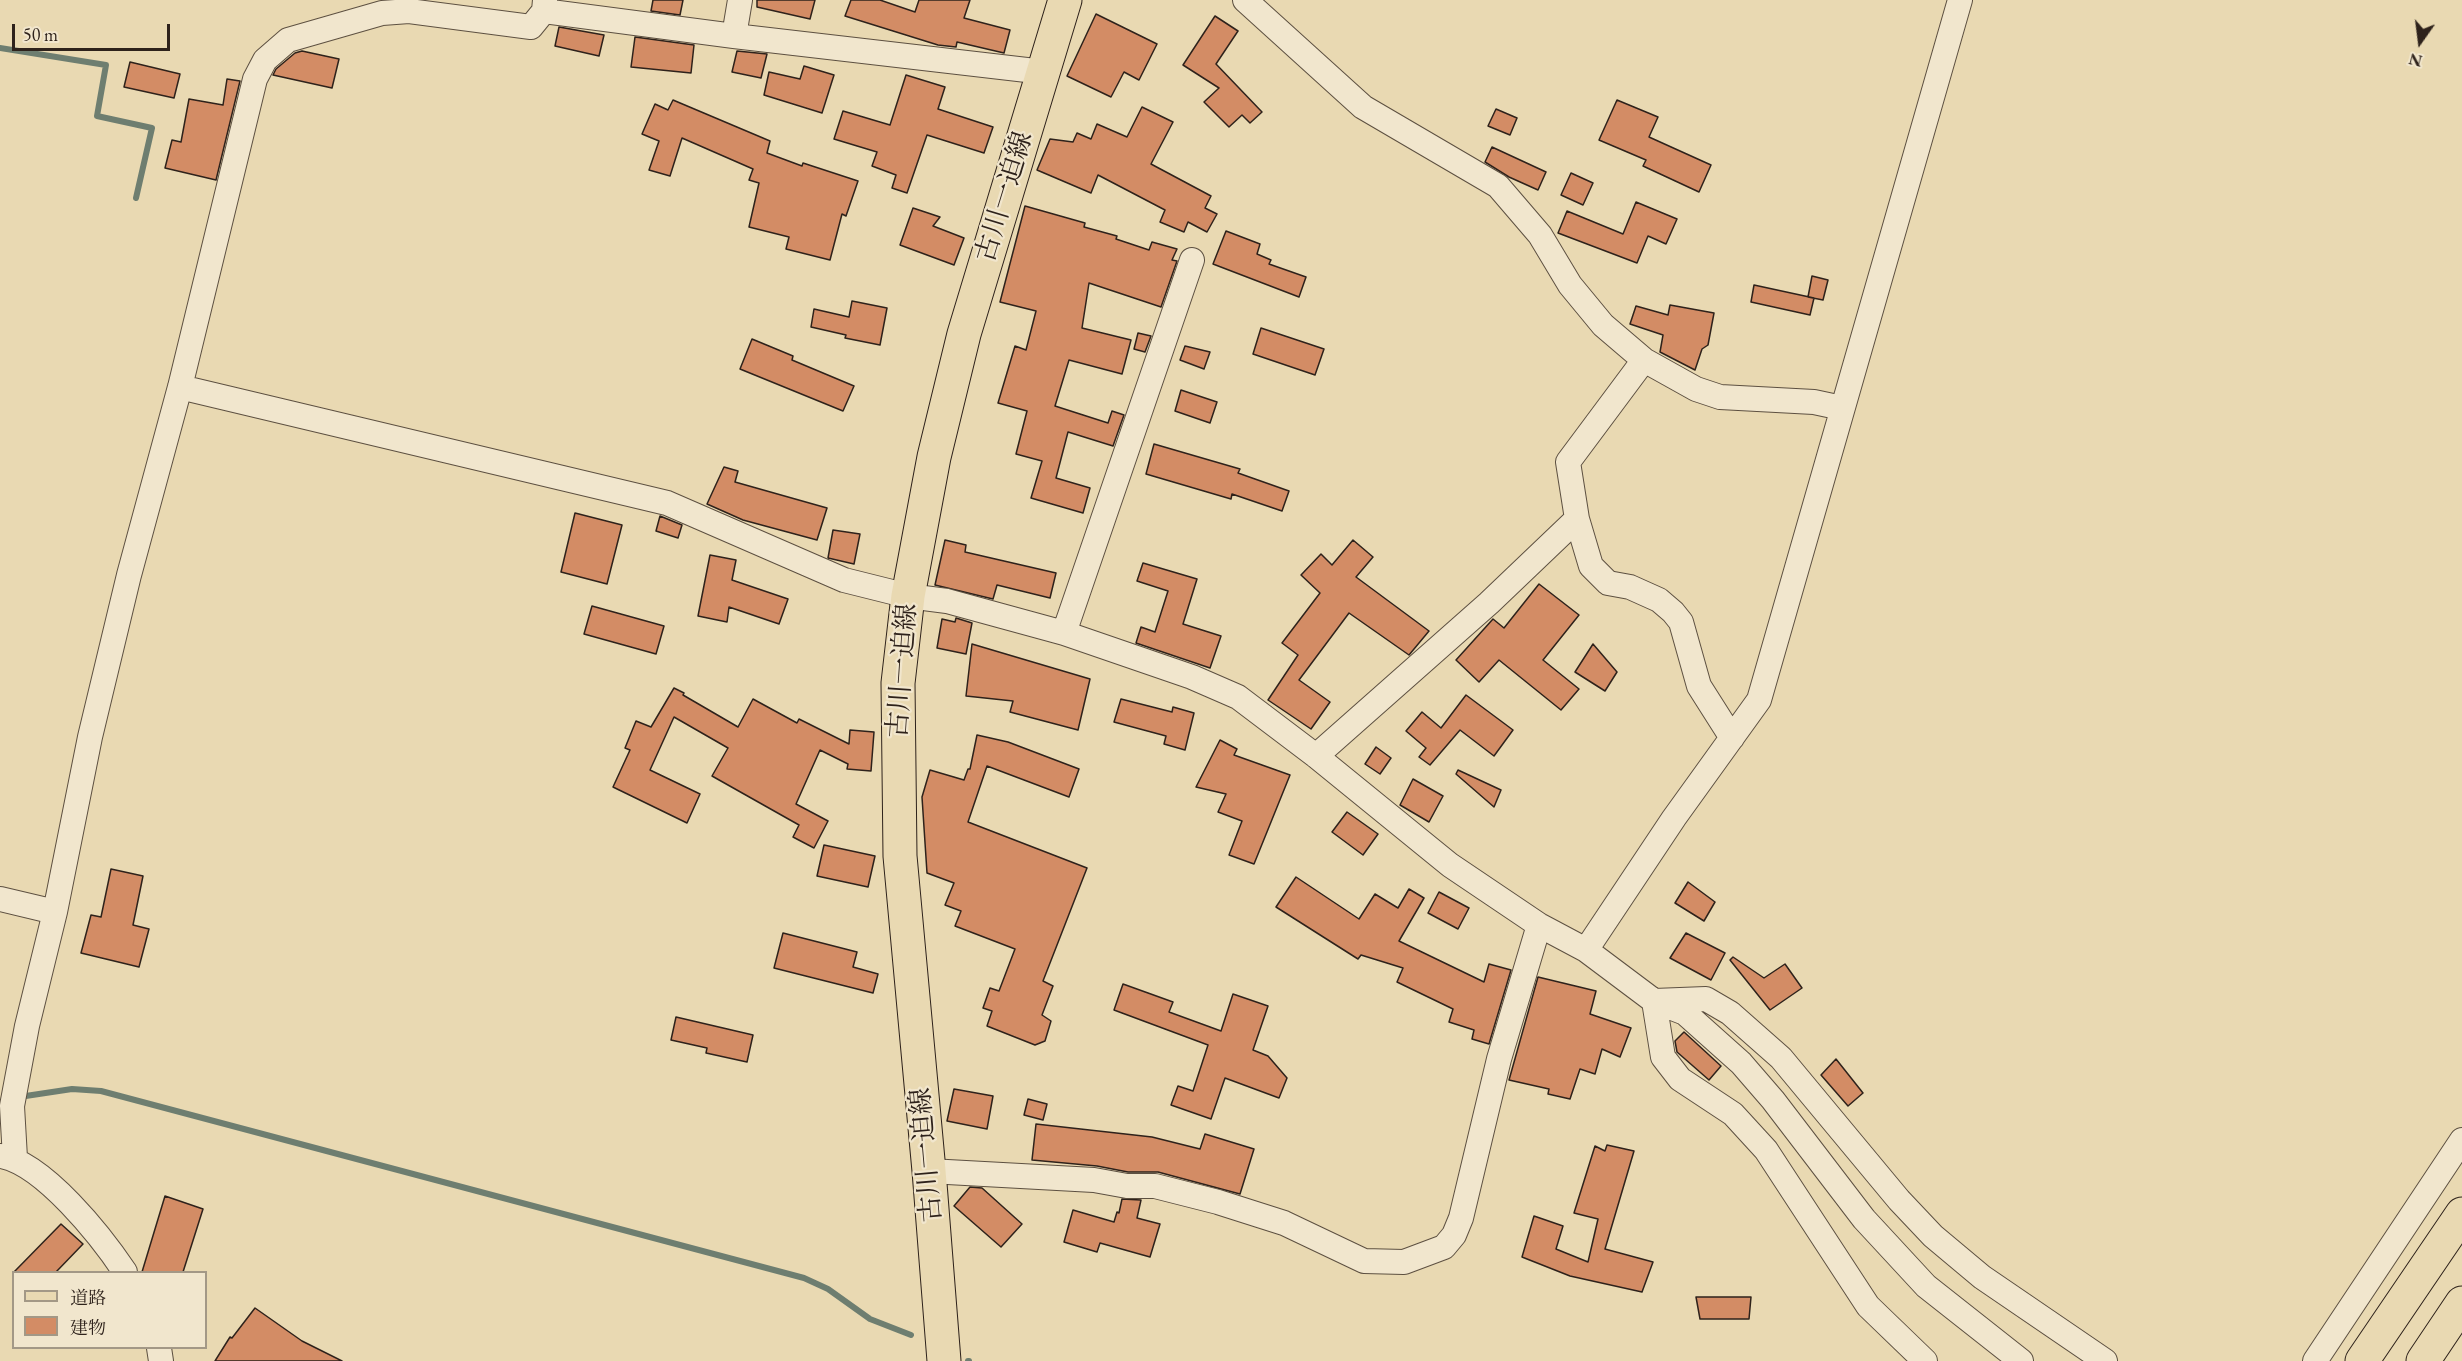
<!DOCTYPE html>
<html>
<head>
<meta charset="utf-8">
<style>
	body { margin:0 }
	#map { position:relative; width:2462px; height:1361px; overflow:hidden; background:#e9d9b2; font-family:"EB Garamond","Noto Serif JP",serif }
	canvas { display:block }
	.legend { position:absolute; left:12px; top:1271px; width:195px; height:78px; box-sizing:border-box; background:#f1e6cd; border:2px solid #a39886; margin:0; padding:8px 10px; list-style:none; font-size:18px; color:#2e221b }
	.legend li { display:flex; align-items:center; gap:12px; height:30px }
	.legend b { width:30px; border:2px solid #a39886 }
	.north { position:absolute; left:2390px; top:12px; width:60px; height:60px; -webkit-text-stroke:4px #f1e6cd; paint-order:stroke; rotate:194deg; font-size:16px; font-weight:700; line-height:24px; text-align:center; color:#2e221b }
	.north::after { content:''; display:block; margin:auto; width:21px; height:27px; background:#2e221b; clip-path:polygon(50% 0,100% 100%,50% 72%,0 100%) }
	.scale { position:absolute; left:12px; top:24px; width:158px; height:27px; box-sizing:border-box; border:3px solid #2e221b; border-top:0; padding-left:8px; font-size:18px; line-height:21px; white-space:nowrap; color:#2e221b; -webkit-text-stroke:4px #f1e6cd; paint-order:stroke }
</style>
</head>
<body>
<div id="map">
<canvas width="2462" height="1361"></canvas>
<ul class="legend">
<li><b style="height:8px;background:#e9d9b2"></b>道路</li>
<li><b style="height:16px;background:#d38c65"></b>建物</li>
</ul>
<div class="north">N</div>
<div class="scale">50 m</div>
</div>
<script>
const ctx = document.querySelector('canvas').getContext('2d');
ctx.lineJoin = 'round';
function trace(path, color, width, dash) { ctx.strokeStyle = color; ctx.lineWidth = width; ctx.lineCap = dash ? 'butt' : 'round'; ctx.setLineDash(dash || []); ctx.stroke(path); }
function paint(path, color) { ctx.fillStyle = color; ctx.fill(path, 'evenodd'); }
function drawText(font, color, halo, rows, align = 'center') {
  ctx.font = font + ' "EB Garamond","Noto Serif JP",serif'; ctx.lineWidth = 4.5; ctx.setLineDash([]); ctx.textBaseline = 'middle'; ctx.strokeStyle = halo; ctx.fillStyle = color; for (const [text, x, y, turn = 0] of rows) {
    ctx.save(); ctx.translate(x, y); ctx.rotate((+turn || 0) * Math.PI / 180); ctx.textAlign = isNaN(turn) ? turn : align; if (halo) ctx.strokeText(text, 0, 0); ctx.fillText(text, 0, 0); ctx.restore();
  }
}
const stream = new Path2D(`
	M0 48 106 65 97 116 152 128 136 198
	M19 1097 72 1089 101 1091 804 1278 828 1289 870 1319 911 1335
	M968 1361H969`);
const building = new Path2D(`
	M653 0H683L680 15 651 11Z
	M757 0H815L810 19 757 7Z
	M851 0H880L915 12 919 0H970L964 18 1010 30 1004 53 957 42 956 47 938 45 845 16Z
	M1096 14 1157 44 1139 80 1124 72 1111 97 1067 76Z
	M1215 16 1238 31 1216 64 1262 112 1250 123 1242 115 1229 127 1204 102 1219 88 1183 65Z
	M559 27 604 35 599 56 555 46Z
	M635 37 694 45 691 73 631 67Z
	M302 51 339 59 332 88 273 75 276 69 295 53Z
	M737 51 767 54 761 78 732 72Z
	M130 62 180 74 174 98 124 87Z
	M804 66 834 75 822 113 764 95 769 72 800 79Z
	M906 75 945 87 938 109 993 127 984 153 927 135 907 193 892 188 896 175 872 166 877 152 834 139 843 111 890 125Z
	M227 79 240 81 216 180 165 168 172 140 181 142 189 99 223 105Z
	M673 100 770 141 767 153 802 166 803 163 858 181 846 216 842 214 830 260 786 249 789 237 749 227 759 183 749 180 753 169 682 138 670 176 649 170 659 141 642 134 655 104 668 110Z
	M1617 100 1658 117 1649 137 1711 165 1699 192 1643 166 1646 160 1599 140Z
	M1142 107 1173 122 1151 164 1211 196 1205 208 1217 214 1207 232 1188 222 1184 232 1160 222 1165 210 1098 175 1091 193 1037 170 1050 139 1073 142 1077 133 1091 139 1097 124 1127 137Z
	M1496 109 1517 118 1510 135 1488 126Z
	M1492 147 1546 172 1538 190 1509 177 1485 162Z
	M1571 173 1593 183 1583 205 1561 195Z
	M1636 202 1677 219 1666 244 1648 236 1637 263 1558 233 1567 211 1623 234Z
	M1025 206 1085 223 1084 227 1117 236 1116 239 1149 250 1152 242 1177 249 1172 260 1177 261 1161 307 1089 283 1082 328 1131 340 1122 374 1069 360 1055 406 1108 423 1112 411 1124 415 1113 446 1068 432 1056 478 1090 488 1083 513 1031 498 1042 461 1016 454 1027 411 998 403 1015 346 1026 350 1036 311 1000 302Z
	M913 208 940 217 933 226 964 238 954 265 900 245Z
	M1226 231 1260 244 1257 254 1271 260 1269 264 1306 277 1299 297 1213 264Z
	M1812 276 1828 280 1823 300 1808 297Z
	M1754 285 1814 298 1810 315 1751 302Z
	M852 301 887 308 880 345 845 338 846 335 811 327 814 309 849 317Z
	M1670 305 1714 313 1708 345 1702 349 1695 370 1660 352 1663 335 1630 324 1636 306 1668 315Z
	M1261 328 1324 349 1315 375 1253 354Z
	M1138 333 1151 336 1145 352 1134 349Z
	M752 339 793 356 792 360 854 386 843 411 740 369Z
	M1185 346 1210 352 1204 369 1180 360Z
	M1181 390 1217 402 1210 423 1175 411Z
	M1154 444 1240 469 1238 473 1289 491 1282 511 1232 494 1231 499 1146 474Z
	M724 467 738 471 735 482 827 508 817 540 743 520 707 504Z
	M575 513 622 525 607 584 561 572Z
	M660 516 682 525 678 538 656 531Z
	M833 530 860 534 854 564 828 558Z
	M945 540 966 545 965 552 1056 573 1050 598 997 585 993 599 935 585Z
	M1353 540 1373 557 1356 577 1429 631 1409 655 1349 613 1299 680 1330 702 1311 729 1268 700 1298 655 1282 643 1320 593 1301 575 1321 554 1332 565Z
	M710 555 736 560 732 580 788 599 779 624 729 607 727 622 698 616Z
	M1143 563 1197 579 1183 624 1221 636 1210 668 1136 643 1141 627 1155 632 1168 591 1137 581Z
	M1539 584 1579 615 1543 660 1579 689 1561 710 1499 660 1479 682 1456 660 1493 619 1504 628Z
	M592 606 664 626 656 654 584 634Z
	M956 618 972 623 966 654 937 648 942 619 955 622Z
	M972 644 1090 679 1078 730 1010 712 1013 701 966 696Z
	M1593 644 1617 672 1605 691 1575 672Z
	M674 688 684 693 683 695 738 727 753 699 797 723 799 719 849 744 850 730 874 732 871 771 847 769 848 764 820 750 796 804 828 821 814 848 793 837 799 825 712 776 728 748 674 717 650 770 700 794 687 823 613 787 630 750 625 748 636 721 651 727Z
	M1466 695 1513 730 1494 756 1460 730 1430 765 1419 757 1426 748 1406 731 1422 712 1441 728Z
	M1121 699 1172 712 1173 707 1194 713 1185 750 1164 744 1166 736 1114 722Z
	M977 735 1008 742 1079 769 1069 797 987 766 968 822 1087 868 1043 981 1053 986 1042 1015 1051 1021 1045 1041 1035 1045 987 1026 992 1011 983 1008 990 988 999 991 1015 949 955 926 961 911 945 905 954 883 927 873 922 797 930 770 964 780 968 769H970Z
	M1220 740 1237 749 1234 755 1290 775 1254 864 1229 855 1242 821 1218 812 1226 794 1196 787Z
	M1376 747 1391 758 1380 774 1365 764Z
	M1458 770 1501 790 1494 807 1456 774Z
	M1413 779 1443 796 1429 822 1400 805Z
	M1347 812 1378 834 1363 855 1332 832Z
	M824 845 875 856 868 887 817 876Z
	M111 869 143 876 133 925 149 929 139 967 81 953 91 915 101 917Z
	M1296 877 1359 919 1375 894 1398 908 1409 889 1424 898 1399 941 1484 982 1489 964 1511 970 1489 1044 1472 1039 1474 1030 1449 1022 1453 1009 1397 982 1403 968 1361 955 1358 959 1276 907Z
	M1688 882 1715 902 1704 921 1675 903Z
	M1439 892 1469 908 1458 929 1428 913Z
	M783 933 857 952 853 967 878 974 873 993 774 968Z
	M1686 933 1725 953 1711 980 1670 958Z
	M1733 957 1764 978 1785 964 1802 988 1770 1010 1730 960Z
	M1538 977 1596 991 1590 1014 1631 1028 1620 1057 1602 1049 1595 1074 1580 1069 1570 1099 1548 1094 1549 1089 1509 1080Z
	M1123 984 1173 1002 1169 1012 1221 1031 1233 994 1268 1006 1253 1050 1268 1056 1287 1078 1279 1098 1225 1078 1211 1119 1171 1105 1178 1086 1193 1091 1208 1045 1114 1010Z
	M676 1017 753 1035 747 1062 706 1053 707 1048 671 1040Z
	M1684 1032 1721 1066 1709 1080 1677 1052 1675 1041Z
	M1836 1059 1863 1093 1848 1106 1821 1075Z
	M954 1089 993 1096 987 1129 947 1121Z
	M1028 1099 1047 1104 1043 1120 1024 1115Z
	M1036 1124 1152 1137 1200 1149 1205 1134 1254 1149 1240 1194 1158 1172H1128L1097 1166 1032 1160Z
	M1607 1145 1634 1151 1605 1249 1653 1262 1642 1292 1570 1276 1522 1257 1534 1216 1563 1226 1556 1249 1588 1262 1598 1219 1574 1213 1595 1146 1605 1151Z
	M970 1187 982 1188 1022 1224 1001 1247 954 1206Z
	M165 1196 203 1209 183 1272H142Z
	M1122 1199 1141 1200 1137 1218 1160 1224 1150 1257 1100 1243 1097 1252 1064 1242 1073 1210 1114 1222 1117 1212 1119 1213Z
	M61 1224 83 1244 56 1272H14Z
	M1696 1297H1751L1749 1319H1700Z
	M255 1308 302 1341 342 1361H215L230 1337 232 1338Z`);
const minor = new Path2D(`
	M1245 0 1363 107 1498 186 1540 235 1570 285 1603 325 1644 360 1696 389 1720 397 1814 402 1842 408
	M544 11 734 36 1044 72
	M734 36 740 0
	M1644 360 1568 462 1577 519 1591 566 1608 583 1630 587 1659 600 1673 612 1681 622 1699 686 1732 738
	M180 387 667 503 844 580 908 596 947 601 1064 633 1192 677 1238 697 1316 756 1450 865 1539 925 1586 950 1654 1001 1685 1013 1741 1063 1773 1100 1864 1219 1926 1286 2021 1361
	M1064 633 1192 260
	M1316 756 1489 603 1577 519
	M0 899 55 912
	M1586 950 1674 818 1759 700 1960 0
	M1 1156C44 1164 101 1236 125 1272
	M15 1158 12 1106 27 1026 55 912 90 737 129 575 180 387 255 79 265 60 288 40 382 13 409 11 531 27 544 11 545 0
	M929 1171 1094 1180 1127 1186H1155L1218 1202 1284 1223 1364 1261 1404 1262 1444 1247 1454 1235 1461 1218 1499 1059 1539 925
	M159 1348 161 1361
	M1925 1361 1868 1306 1766 1150 1733 1114 1680 1079 1663 1057 1654 1001 1706 999 1730 1013 1781 1058 1899 1200 1933 1236 1982 1277 2105 1361
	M2315 1361 2462 1140`);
const primary = new Path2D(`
	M944 1361 929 1171 900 856 898 683 908 596 934 457 964 334 1065 0`);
const motorway = new Path2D(`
	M2362 1361 2462 1214
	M2423 1361 2462 1303`);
const streetNames = [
	["古川一迫線",1005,197,-73],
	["古川一迫線",903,671,-86],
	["古川一迫線",927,1155,-95]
];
trace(stream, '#6e7e70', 6);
paint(building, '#d38c65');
trace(building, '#2e221b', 1.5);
trace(minor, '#5d5041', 26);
trace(primary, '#2e221b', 35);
trace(motorway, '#2e221b', 35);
trace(minor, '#f1e6cd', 24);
trace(primary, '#e9d9b2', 33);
trace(motorway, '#e9d9b2', 33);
drawText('27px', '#2e221b', '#f1e6cd', streetNames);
</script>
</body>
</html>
